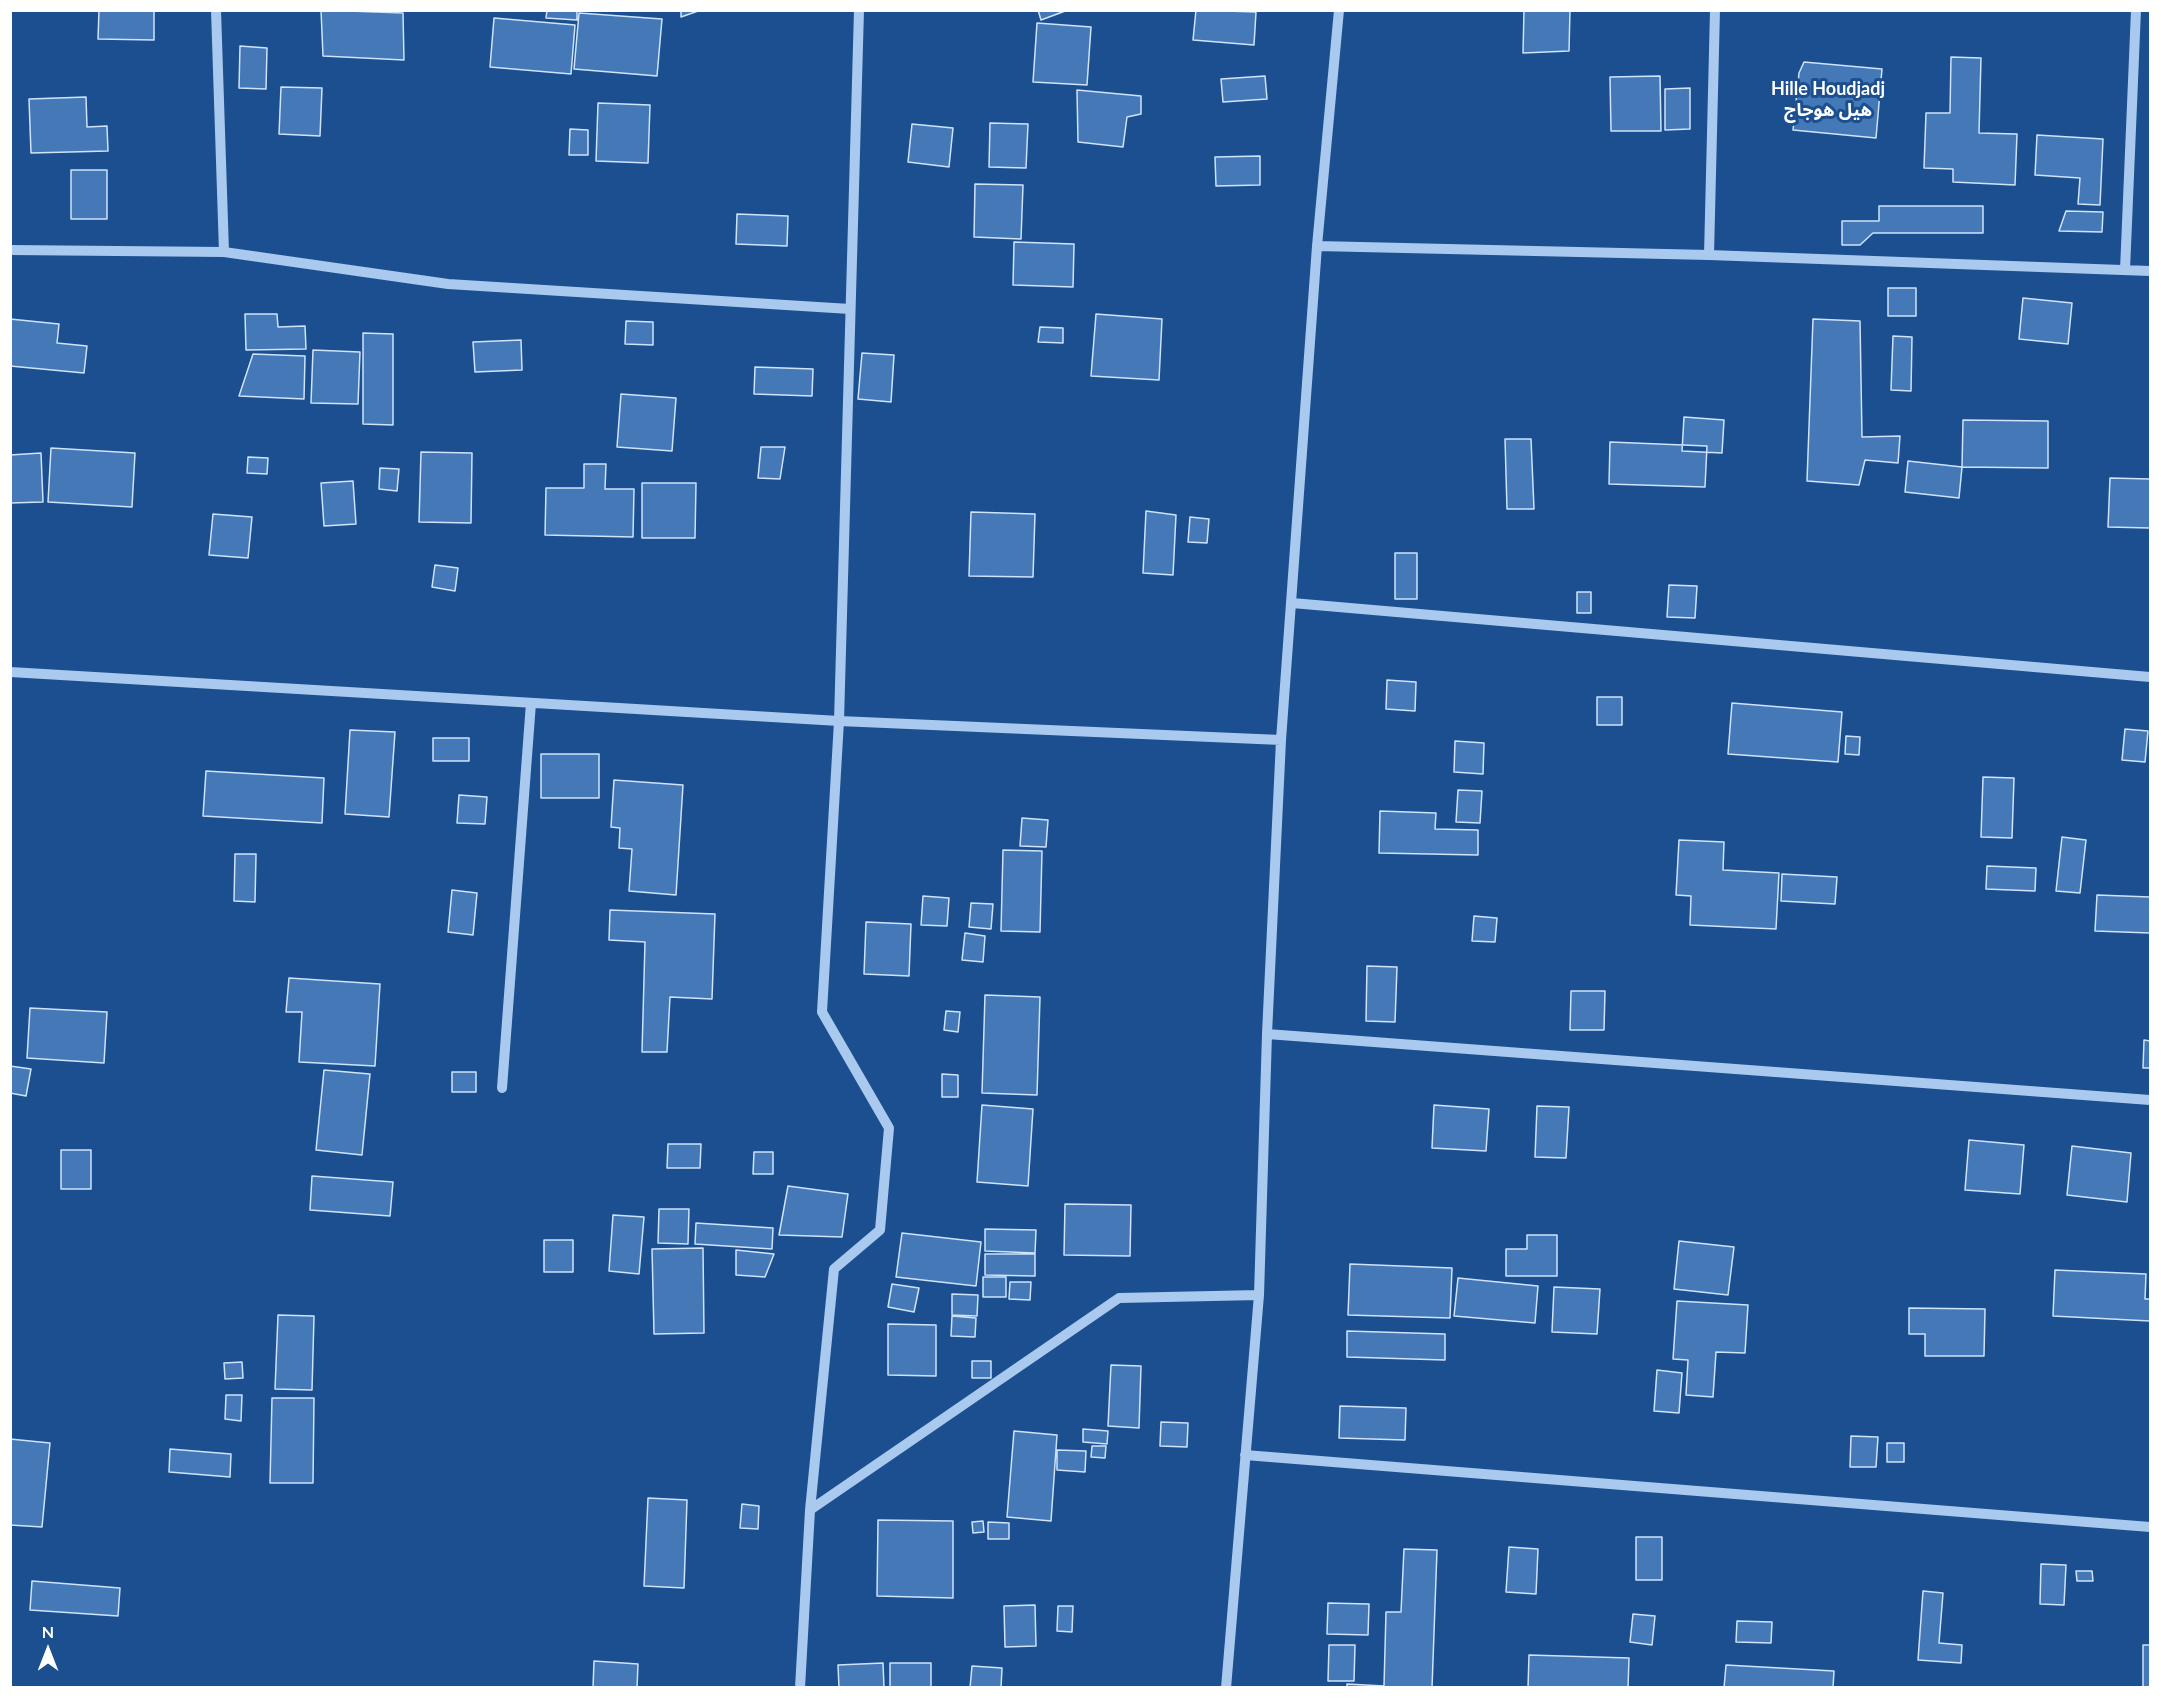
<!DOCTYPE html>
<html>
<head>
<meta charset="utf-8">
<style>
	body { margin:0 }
	#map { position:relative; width:2161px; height:1698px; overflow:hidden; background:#1b4f8f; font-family:Lato,sans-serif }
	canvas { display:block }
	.frame { position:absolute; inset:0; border:12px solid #fff; pointer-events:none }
	.north { position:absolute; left:18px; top:1620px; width:60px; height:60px; -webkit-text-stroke:4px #1b4f8f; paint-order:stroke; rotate:0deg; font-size:16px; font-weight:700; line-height:24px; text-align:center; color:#fff }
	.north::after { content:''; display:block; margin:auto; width:21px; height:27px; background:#fff; clip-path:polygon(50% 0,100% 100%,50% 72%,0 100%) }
</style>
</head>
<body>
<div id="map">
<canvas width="2161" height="1698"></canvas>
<div class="frame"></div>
<div class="north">N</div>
</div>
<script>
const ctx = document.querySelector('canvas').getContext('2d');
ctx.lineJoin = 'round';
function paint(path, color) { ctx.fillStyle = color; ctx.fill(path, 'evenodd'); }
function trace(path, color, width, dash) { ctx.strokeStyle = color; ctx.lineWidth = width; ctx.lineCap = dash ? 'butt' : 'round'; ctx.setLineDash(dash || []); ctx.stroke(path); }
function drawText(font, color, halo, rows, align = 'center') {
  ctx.font = font + ' Lato,"Noto Sans Arabic",sans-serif'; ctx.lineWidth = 6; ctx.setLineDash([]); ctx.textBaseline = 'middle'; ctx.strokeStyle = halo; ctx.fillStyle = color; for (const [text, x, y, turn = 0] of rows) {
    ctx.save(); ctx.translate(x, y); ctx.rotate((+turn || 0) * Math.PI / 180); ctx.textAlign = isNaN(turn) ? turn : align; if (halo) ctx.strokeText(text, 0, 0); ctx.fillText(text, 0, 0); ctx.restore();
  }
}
const building = new Path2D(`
	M99 10H154V40L98 39Z
	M321 10 403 13 404 60 323 56Z
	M547 10H577V20L546 18Z
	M681 10H701L681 17Z
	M1038 10H1068L1041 20Z
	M1196 10 1256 12 1254 45 1193 40Z
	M1524 10H1570L1569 51 1523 53Z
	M579 13 662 19 657 76 574 69Z
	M494 18 575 25 571 74 490 67Z
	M1037 23 1091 27 1087 85 1033 82Z
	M240 46 267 48 266 89 239 88Z
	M1951 57 1981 58 1979 133 2017 134 2015 185 1953 182V169L1924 168 1926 113H1950Z
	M1804 62 1882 69 1876 138 1793 130 1799 73Z
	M1265 76 1267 99 1223 102 1221 79Z
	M1660 76 1661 131H1611L1610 77Z
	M281 87 322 88 320 136 279 134Z
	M1690 88V129L1665 130V89Z
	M1077 90 1141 96V114L1127 117 1123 147 1078 142Z
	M86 97 87 127 107 126 108 151 31 153 29 99Z
	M598 103 650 105 648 163 596 161Z
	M990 123 1028 124 1026 168 989 167Z
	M912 124 953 128 949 167 908 162Z
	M570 129 588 130V155H569Z
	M2037 135 2103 139 2100 205 2078 204 2080 178 2035 175Z
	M1260 156V185L1216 186 1215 157Z
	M71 170H107V219H71Z
	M975 184 1023 185 1021 239 974 237Z
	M1879 206H1983V233H1873L1860 245H1842V221H1879Z
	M2066 211 2103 212 2102 232 2059 231Z
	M737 214 788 216 787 246 736 244Z
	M1014 242 1074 244 1073 287 1013 285Z
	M1888 288H1916V316H1888Z
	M2023 298 2072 303 2068 344 2019 339Z
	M245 314H277L278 327 305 326 306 349 246 350Z
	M1096 314 1162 319 1159 380 1091 376Z
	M10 319 59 324 57 343 87 346 84 373 10 366Z
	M1813 319 1860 321 1862 437 1900 436 1898 463 1865 460 1859 485 1807 481Z
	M626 321 653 322V345L625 344Z
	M1040 327 1063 328V343L1038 342Z
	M363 333 393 334V425L363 424Z
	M1893 336 1912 337 1911 391 1891 390Z
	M521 340 522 370 475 372 473 342Z
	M313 350 360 352 358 404 311 403Z
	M862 353 894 355 891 402 858 399Z
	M253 354 305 356 304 399 239 396Z
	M755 367 813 369 812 396 754 394Z
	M621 394 676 398 672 451 617 447Z
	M1684 417 1724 420 1722 453 1682 451Z
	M1963 420 2048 421V468L1962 467Z
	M1505 439H1531L1534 509H1507Z
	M1610 442 1707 446 1705 487 1609 484Z
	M761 447H785L780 479 758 478Z
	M51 448 135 453 132 507 48 502Z
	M421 452 472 453 471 523 419 522Z
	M41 453 43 502 10 503V455Z
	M248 457 268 458 267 474 247 473Z
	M1908 461 1962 467 1959 498 1905 492Z
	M584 464H606L605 489H634L633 537 545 535 546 488H584Z
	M380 468 399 469 397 491 379 489Z
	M2110 478 2150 479V528L2108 527Z
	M353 481 356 524 324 526 321 483Z
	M642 483H696L695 538H642Z
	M1146 511 1176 515 1173 575 1143 573Z
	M971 512 1035 514 1033 577 969 576Z
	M213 514 252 517 248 558 209 555Z
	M1190 517 1209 519 1207 543 1188 542Z
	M1395 553H1417V599H1395Z
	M435 565 458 568 455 591 432 587Z
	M1669 585 1697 586 1695 618 1667 617Z
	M1577 592H1591V613H1577Z
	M1387 680 1416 682 1415 711 1386 709Z
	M1597 697H1622V725H1597Z
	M1732 703 1842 712 1838 762 1728 754Z
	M2125 729 2148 731 2145 762 2122 760Z
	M350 730 395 732 389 817 345 814Z
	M1846 736 1860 737 1859 755 1845 754Z
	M433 738H469V761H433Z
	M1455 741 1484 743 1483 774 1454 772Z
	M541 754H599V798H541Z
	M206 771 324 778 322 823 203 816Z
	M1983 777 2014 778 2012 838 1981 837Z
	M614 780 683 785 676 895 629 891 632 849 619 848 620 828 611 827Z
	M1458 790 1482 791 1480 823 1456 822Z
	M459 795 487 797 485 824 457 823Z
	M1380 811 1436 813 1435 829 1478 830V855L1379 853Z
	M1022 818 1048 820 1046 847 1020 846Z
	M2062 837 2086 840 2080 893 2056 891Z
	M1679 840 1724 842 1723 870 1779 873 1776 929 1690 925 1691 896 1676 895Z
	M1003 850 1042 851 1040 932 1001 931Z
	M235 854H256L255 902 234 901Z
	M1987 866 2036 868 2035 891 1986 889Z
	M1782 874 1837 877 1835 904 1781 901Z
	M452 890 477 893 473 935 448 932Z
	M2097 895 2150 897V933L2095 931Z
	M923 896 949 898 947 926 921 925Z
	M971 903 993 904 991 929 969 927Z
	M610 910 715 914 712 999 670 997 667 1052H642L645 942 609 940Z
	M1474 916 1497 918 1495 942 1472 941Z
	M866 922 911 924 909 976 864 974Z
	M965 933 985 936 983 962 962 960Z
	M1367 966 1397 967 1395 1022 1366 1021Z
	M289 978 380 984 375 1066 299 1062 302 1012H286Z
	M1571 991H1605L1604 1030H1570Z
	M985 995 1040 997 1037 1095 982 1093Z
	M30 1008 107 1012 104 1063 27 1058Z
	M946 1011 960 1012 958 1032 944 1030Z
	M2144 1040 2150 1041V1068H2143Z
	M10 1066 31 1069 26 1096 10 1093Z
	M324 1070 370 1074 362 1155 316 1150Z
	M452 1072H476V1092H452Z
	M942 1074 958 1075V1097H942Z
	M982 1105 1033 1109 1028 1186 977 1182Z
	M1434 1105 1489 1109 1486 1151 1432 1148Z
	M1537 1106 1569 1107 1566 1158 1535 1157Z
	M1969 1140 2024 1145 2020 1194 1965 1190Z
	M668 1144H701L700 1168H667Z
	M2072 1146 2131 1153 2127 1202 2067 1195Z
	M61 1150H91V1189H61Z
	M754 1152H773V1174H753Z
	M312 1176 393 1182 390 1216 310 1210Z
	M788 1186 848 1194 842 1237 779 1235Z
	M1065 1204 1131 1205 1130 1256 1064 1255Z
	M659 1209H689L688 1244 658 1243Z
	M613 1215 644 1217 639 1274 609 1271Z
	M696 1223 773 1228 772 1249 695 1244Z
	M985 1229 1036 1230 1035 1253 985 1251Z
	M902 1233 981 1242 976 1286 896 1277Z
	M1527 1235H1557V1276H1506V1249H1527Z
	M544 1240H573V1272H544Z
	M1679 1241 1734 1247 1728 1295 1674 1289Z
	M703 1248 704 1333 654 1334 652 1249Z
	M736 1250 774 1254 765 1277 736 1275Z
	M985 1254H1035V1276L985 1275Z
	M1350 1264 1452 1268 1450 1318 1348 1315Z
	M2055 1270 2146 1274 2145 1299H2150V1321L2053 1316Z
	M983 1277H1006V1297H983Z
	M1458 1278 1538 1286 1535 1323 1454 1316Z
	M1010 1282H1031L1030 1300 1009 1299Z
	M892 1284 919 1288 914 1312 888 1307Z
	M1554 1287 1600 1289 1597 1334 1552 1332Z
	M952 1294 978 1295 977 1316 952 1315Z
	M1677 1301 1748 1305 1745 1353 1716 1352 1713 1397 1686 1395 1688 1360 1673 1359Z
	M1909 1308 1985 1309 1984 1356H1925V1334H1909Z
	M278 1315 314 1316 312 1390 275 1389Z
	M952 1316 976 1318 975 1337 951 1336Z
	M888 1324 936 1325V1376L888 1375Z
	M1347 1331 1445 1334V1360L1347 1357Z
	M972 1361H991V1378H972Z
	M242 1362 243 1378 225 1379 224 1363Z
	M1111 1365 1141 1366 1139 1428 1108 1426Z
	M1657 1370 1682 1373 1679 1413 1654 1411Z
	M226 1395H242L241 1421 225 1419Z
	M272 1398H314L313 1483H270Z
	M1340 1406 1406 1408 1405 1440 1339 1438Z
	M1161 1422 1188 1423 1187 1447 1160 1446Z
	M1083 1429 1108 1431 1107 1444 1083 1442Z
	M1014 1431 1057 1435 1051 1521 1007 1517Z
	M1851 1436 1878 1437 1876 1467H1850Z
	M10 1439 50 1443 42 1527 10 1525Z
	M1887 1443H1904V1462H1887Z
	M1092 1446H1106L1105 1458 1091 1457Z
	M170 1449 231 1454 230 1477 169 1472Z
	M1057 1450 1086 1451 1085 1472 1057 1470Z
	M648 1498 687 1500 684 1588 644 1586Z
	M742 1504 759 1506 758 1529 740 1528Z
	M878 1520 953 1521V1598L877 1596Z
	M983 1521 984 1532 973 1533 972 1522Z
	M988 1522 1009 1523V1539H988Z
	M1636 1537H1662V1580H1636Z
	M1509 1547 1538 1549 1536 1594 1506 1592Z
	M1404 1549 1437 1550 1432 1688H1347V1684L1384 1686 1386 1612H1401Z
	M2041 1564 2066 1565 2064 1605 2040 1604Z
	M2076 1571H2092L2093 1581H2077Z
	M32 1581 120 1588 118 1616 30 1610Z
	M1923 1591 1943 1593 1939 1643 1962 1645 1961 1663 1918 1660Z
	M1328 1603 1369 1604 1368 1635 1327 1634Z
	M1035 1605 1036 1646 1005 1647 1004 1606Z
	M1058 1606H1073L1072 1632 1057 1631Z
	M1633 1614 1655 1616 1652 1645 1630 1642Z
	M1737 1621 1772 1622 1771 1643 1736 1642Z
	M1329 1645H1355L1354 1681H1328Z
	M2143 1645H2150V1688H2143Z
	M1529 1655 1629 1658 1628 1688H1528Z
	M594 1661 638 1664 637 1688H593Z
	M883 1663 884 1688H839L838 1665Z
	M890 1663H931V1688H890Z
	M1726 1665 1834 1671 1833 1688H1724Z
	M972 1666 1002 1668 1001 1688H970Z`);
const minor = new Path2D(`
	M216 10 224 252
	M1317 246 1709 255 2150 271
	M10 250 224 252 448 284 850 309
	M1709 255 1715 10
	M2125 270 2136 10
	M1292 603 2150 677
	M10 672 839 721 1281 740
	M1267 1034 2150 1100
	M502 1088 531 703
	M1245 1455 2150 1527
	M810 1510 834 1269 880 1230 889 1128 822 1012 839 721 859 10
	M800 1688 810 1510 1119 1298 1259 1295
	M1226 1688 1259 1295 1267 1034 1281 740 1317 246 1339 10`);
const neighbourhoodNames = [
	["Hille Houdjadj",1828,89],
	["هيل هوجاج",1828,110]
];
paint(building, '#4478b7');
trace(building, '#cfe3fa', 1.5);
trace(minor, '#a9c9ee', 10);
drawText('bold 18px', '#fff', '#1b4f8f', neighbourhoodNames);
</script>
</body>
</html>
